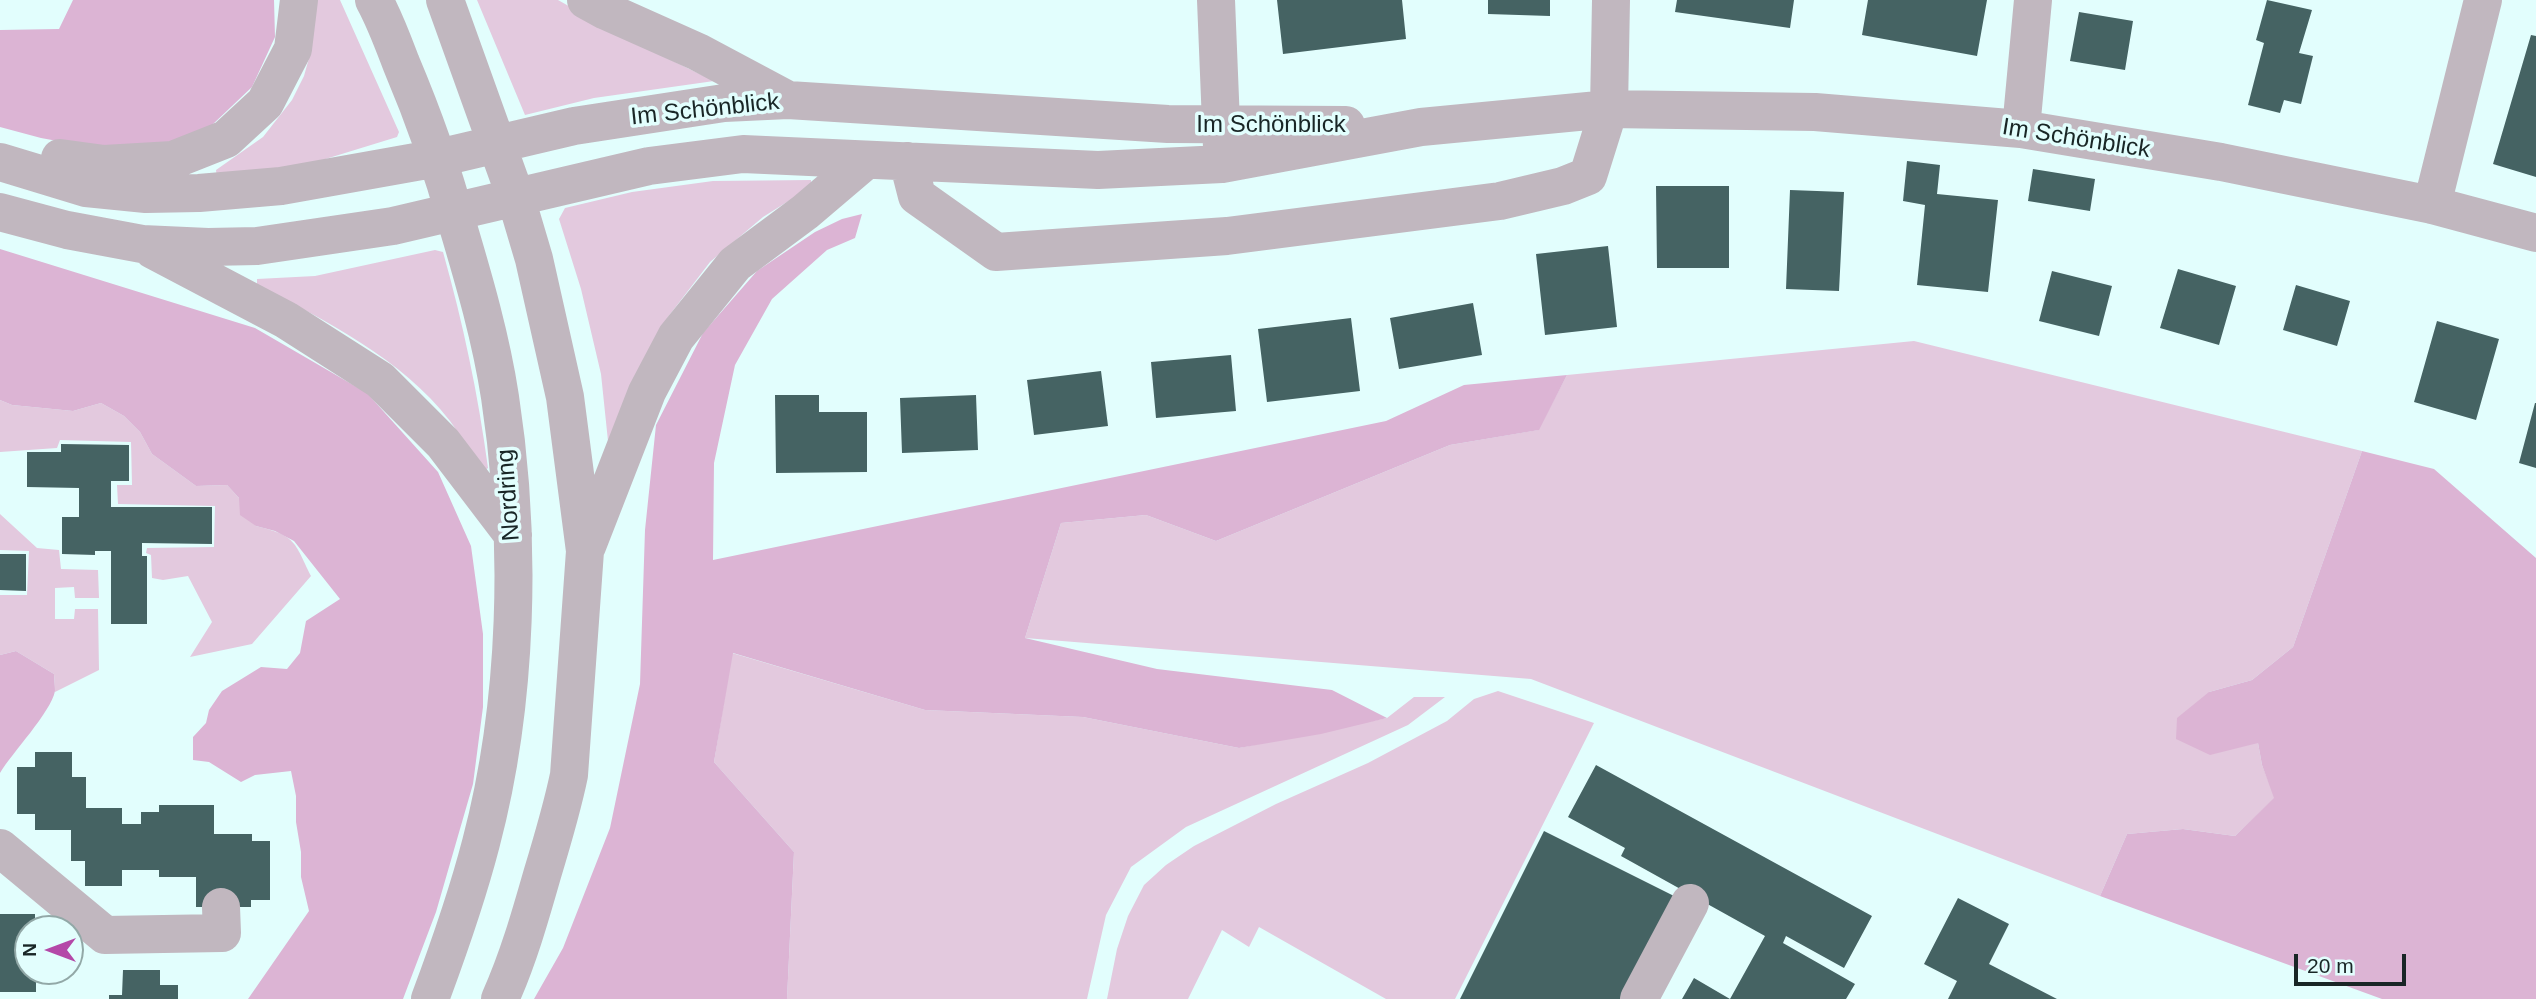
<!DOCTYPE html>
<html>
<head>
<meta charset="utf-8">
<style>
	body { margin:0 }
	#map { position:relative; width:2536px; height:999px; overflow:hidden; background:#e2fefd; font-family:Arial,sans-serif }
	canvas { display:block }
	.north { position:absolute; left:14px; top:915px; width:70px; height:70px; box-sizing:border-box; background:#e2fefd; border:2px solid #92a8a7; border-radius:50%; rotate:270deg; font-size:19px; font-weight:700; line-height:28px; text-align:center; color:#192626 }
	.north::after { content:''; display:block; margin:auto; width:24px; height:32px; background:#b448a8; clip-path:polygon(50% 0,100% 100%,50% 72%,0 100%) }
	.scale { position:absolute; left:2294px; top:954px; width:112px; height:32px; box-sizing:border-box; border:4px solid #192626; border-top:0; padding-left:9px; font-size:21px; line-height:24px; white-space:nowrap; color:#192626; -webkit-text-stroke:5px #e2fefd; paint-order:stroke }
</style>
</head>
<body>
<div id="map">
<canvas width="2536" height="999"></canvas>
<div class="north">N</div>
<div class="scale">20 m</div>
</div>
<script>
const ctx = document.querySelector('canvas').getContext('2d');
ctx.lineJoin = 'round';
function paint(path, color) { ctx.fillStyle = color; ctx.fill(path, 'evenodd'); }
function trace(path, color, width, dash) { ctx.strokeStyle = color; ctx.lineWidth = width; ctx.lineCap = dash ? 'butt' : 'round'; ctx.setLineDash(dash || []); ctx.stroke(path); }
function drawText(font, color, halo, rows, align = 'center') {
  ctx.font = font + ' Arial,sans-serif'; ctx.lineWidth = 7; ctx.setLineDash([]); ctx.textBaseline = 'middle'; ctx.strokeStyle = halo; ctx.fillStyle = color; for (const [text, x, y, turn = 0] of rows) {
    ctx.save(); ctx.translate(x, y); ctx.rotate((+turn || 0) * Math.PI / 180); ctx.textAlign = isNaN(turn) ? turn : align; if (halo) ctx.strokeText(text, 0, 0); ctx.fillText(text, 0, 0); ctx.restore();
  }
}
const green = new Path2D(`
	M317 0H340L399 132 397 137 319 161 217 179 216 170 263 137 292 100 304 76 311 51Z
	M477 0H558L620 35 714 81 594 98 525 115Z
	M811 180V187L763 217 710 262 668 317 608 441 601 374 581 289 559 219 565 208 632 192 713 181Z
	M435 250 443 252C463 323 478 394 488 468L483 472 477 468C468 453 461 435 450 421 401 358 326 321 257 285V279L315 276Z
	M1914 341 2362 451 2293 647 2252 680 2209 692 2258 743 2262 765 2275 798 2235 836 2183 829 2127 834 2100 896 1531 679 1025 638 1061 523 1146 515 1216 541 1450 445 1538 430 1567 375Z
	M0 400 12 405 73 411 101 403 124 416 140 432 152 454 196 486 227 485 239 498 256 526C296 536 294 541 311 576L252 644 190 657 212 622 188 576 163 580 152 578 151 555 146 553 147 548 214 547 215 506 118 504 117 485H132L131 442 60 440 57 448 0 452Z
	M0 514 37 548 59 550 61 569 98 570 99 598H75L74 587 55 588V619H74L75 609H98L99 670 55 692 54 674 16 651 0 655V595H27L29 551 0 550Z
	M732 653 925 710 1083 717 1239 748 1387 718 1414 697H1445L1408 725 1186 827 1131 867 1106 915 1087 999H787L794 852 714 762Z
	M1498 691 1594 723 1455 999H1386L1259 927 1249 947 1222 930 1188 999H1107L1117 949 1128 916 1144 885 1166 865 1194 846 1276 804 1368 763 1447 721 1474 699Z`);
const forest = new Path2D(`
	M73 0H274L275 37 252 87 212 125 161 146 90 147 41 138 0 127V30L59 29Z
	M862 214 855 238 827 250 772 299 735 365 714 463 713 560 1386 421 1464 385 1567 375 1539 430 1450 445 1216 541 1146 515 1061 523 1025 638 1157 669 1332 690 1387 718 1321 734 1239 748 1083 717 925 710 733 653 714 762 794 852 787 999H534L563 948 610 828 640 684 645 530 656 425 703 333 757 271 815 232 842 219Z
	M0 249 255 328 367 393 438 472 471 546 483 634V707L473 784 436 912 403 999H248L309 911 301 877V852L296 822V796L291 771 255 775 241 782 209 762 193 760V737L206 723 209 710 222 691 261 667 287 669 300 653 306 621 340 599 294 541 275 531 256 526 240 515 239 498 227 485 196 486 152 454 140 432 124 416 101 403 73 411 12 405 0 400Z
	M2362 451 2434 469 2536 558V999H2382L2100 896 2127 834 2183 829 2235 836 2274 798 2262 765 2258 743 2210 755 2176 739 2177 718 2209 692 2252 680 2293 647Z
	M16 651 54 674C54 679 55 685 55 691 51 712 12 753 0 773V655Z`);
const building = new Path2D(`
	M1277 0H1402L1406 39 1283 54Z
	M1488 0H1550V16L1488 14Z
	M1677 0H1794L1790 28 1675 12Z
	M1868 0H1987L1977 56 1862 35Z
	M2267 0 2312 10 2299 53 2313 56 2301 104 2284 100 2280 113 2248 105 2264 43 2256 40Z
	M2079 12 2133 21 2125 70 2070 61Z
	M2531 35 2536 36V177L2493 164Z
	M1907 161 1940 165 1937 194 1998 200 1988 292 1917 285 1925 205 1903 201Z
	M2033 169 2095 179 2090 211 2028 201Z
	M1656 186H1729V268H1657Z
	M1790 190 1844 192 1839 291 1786 289Z
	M1608 246 1617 327 1545 335 1536 254Z
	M2178 269 2236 286 2219 345 2160 328Z
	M2052 271 2112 286 2099 336 2039 321Z
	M2296 285 2350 301 2337 346 2283 330Z
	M1473 303 1482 355 1399 369 1390 318Z
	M1351 318 1360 391 1267 402 1258 329Z
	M2437 321 2499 339 2476 420 2414 402Z
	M1231 355 1236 411 1156 418 1151 362Z
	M1101 371 1108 426 1034 435 1027 380Z
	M775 395H819V412H867V472L776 473Z
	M976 395 978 450 902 453 900 398Z
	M2535 403H2536V468L2519 463Z
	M61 444 129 445V481H111V507H212V544L142 543V556H147V624H111V551H95V555L62 554V517H79V488L27 487V452H61Z
	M0 554H26V591L0 590Z
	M35 752H72V777H86V808H122V824H141V812H159V805H214V834H252V841H270V900H251V907H196V877H159V870H122V886H85V861H71V830H35V814H17V767H35Z
	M1596 765 1872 916 1844 968 1786 936 1783 943 1855 984 1846 999H1682L1694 978 1730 999 1765 936 1621 856 1625 848 1568 817Z
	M1544 831 1678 898 1622 999H1460Z
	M1958 898 2009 924 1989 964 2057 999H1948L1957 981 1924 964Z
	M0 914H35V929H28V971H54V977H36V992H0Z
	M123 970H160V985H178V999H109V995H122Z`);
const minor = new Path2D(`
	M374 0C385 20 393 42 401 63 423 115 442 168 457 223 474 280 491 338 500 397 522 540 518 703 481 843 467 897 449 948 430 999
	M445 0 515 195 534 259 565 397 585 551 569 775C562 809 552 842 542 875 530 917 518 959 500 999
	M586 0 606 11 698 52 788 100
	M1216 0 1222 148
	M2021 129 2033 0
	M60 158 104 164 173 160 226 139 265 103 293 49 299 0
	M908 161 917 196 996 252 1227 236 1500 201 1563 186 1588 176 1609 109 1611 0
	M0 162 86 188 146 194 199 193 281 186 438 158 574 126 724 103 788 100 1168 124 1346 125
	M2432 205 2483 0
	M0 212 67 230 142 244 208 247 257 246 393 226 649 166 743 154 1098 170 1222 164 1421 127 1609 109 1815 112 2021 129 2221 162 2432 205 2536 233
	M153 250 286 320 380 380 443 443 513 535
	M587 546 647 392 676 337 735 264 805 212 865 161
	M0 848 105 935 222 933 221 907
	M1639 999 1690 903`);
const streetNames = [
	["Im Schönblick",705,110,-6],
	["Im Schönblick",1271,125],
	["Im Schönblick",2076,139,9],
	["Nordring",509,495,-94]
];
paint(green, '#e3c9de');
paint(forest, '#dcb4d4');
paint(building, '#456363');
trace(minor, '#c1b7bf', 38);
drawText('24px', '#192626', '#e2fefd', streetNames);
</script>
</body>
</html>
